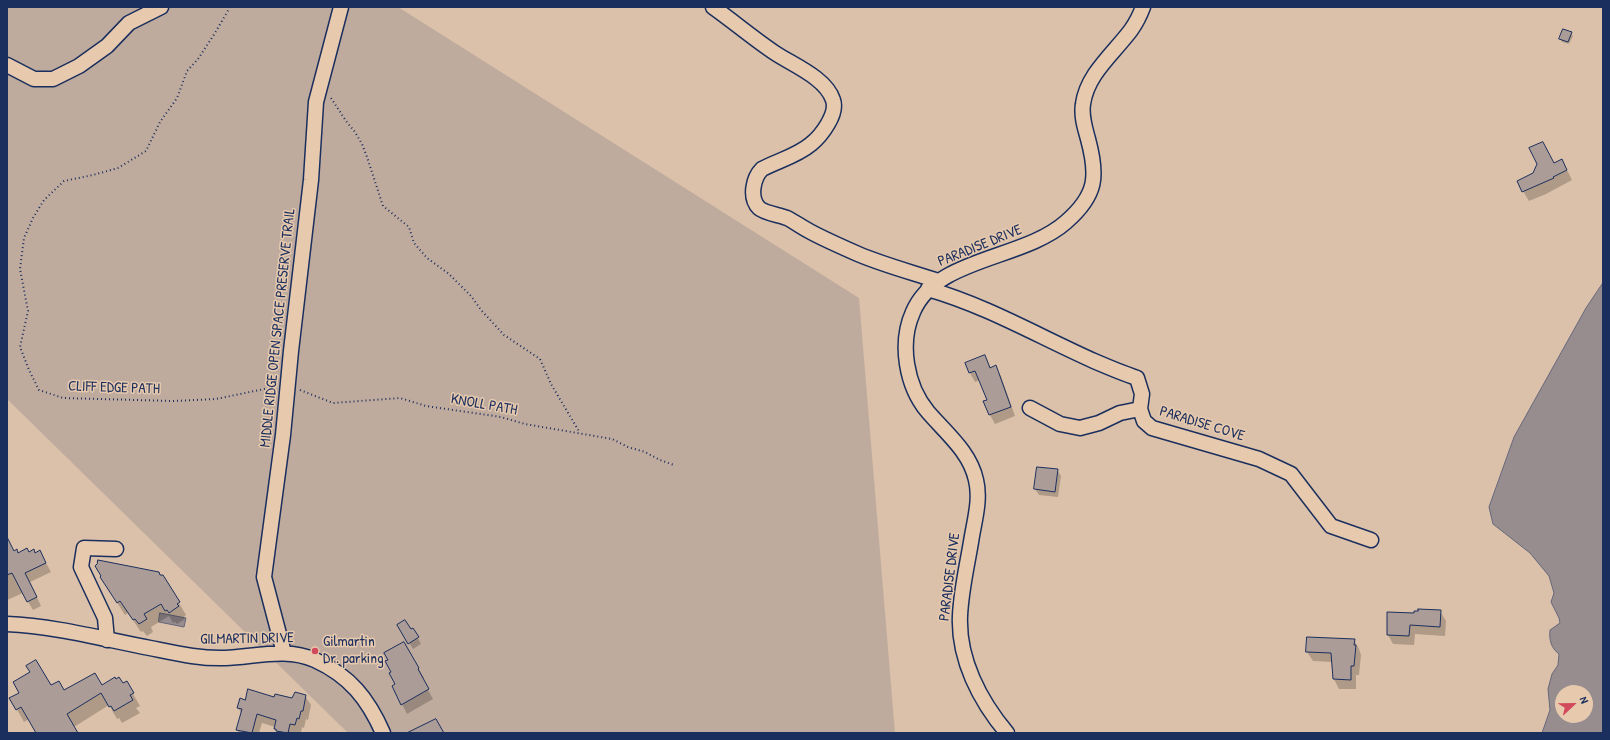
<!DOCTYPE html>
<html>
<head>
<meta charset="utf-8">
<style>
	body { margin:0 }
	#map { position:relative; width:1610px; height:740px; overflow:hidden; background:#dbc1a9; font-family:"Patrick Hand",sans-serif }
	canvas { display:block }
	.frame { position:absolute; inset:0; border:8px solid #1b2f5e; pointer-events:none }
	.north { position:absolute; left:1554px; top:684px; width:40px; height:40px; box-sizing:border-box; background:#e7caae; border:1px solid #958c8e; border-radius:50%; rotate:68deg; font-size:11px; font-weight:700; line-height:16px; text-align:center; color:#1b2f5e }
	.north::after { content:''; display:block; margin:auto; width:14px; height:18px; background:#d1495b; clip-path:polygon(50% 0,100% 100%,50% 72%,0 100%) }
</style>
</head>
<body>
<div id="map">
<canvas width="1610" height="740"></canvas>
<div class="frame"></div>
<div class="north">N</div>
</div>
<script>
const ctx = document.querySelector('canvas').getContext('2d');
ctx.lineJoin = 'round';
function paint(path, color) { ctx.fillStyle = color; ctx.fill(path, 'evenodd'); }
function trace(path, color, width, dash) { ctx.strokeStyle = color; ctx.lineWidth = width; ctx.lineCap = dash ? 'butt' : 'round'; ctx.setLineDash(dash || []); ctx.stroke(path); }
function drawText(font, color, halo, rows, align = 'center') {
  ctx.font = font + ' "Patrick Hand",sans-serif'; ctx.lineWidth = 3; ctx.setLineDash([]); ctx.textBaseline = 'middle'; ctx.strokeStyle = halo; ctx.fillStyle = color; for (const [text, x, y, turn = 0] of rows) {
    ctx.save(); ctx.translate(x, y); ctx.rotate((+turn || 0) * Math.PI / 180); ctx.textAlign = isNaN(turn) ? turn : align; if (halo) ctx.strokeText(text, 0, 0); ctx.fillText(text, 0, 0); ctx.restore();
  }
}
const green = new Path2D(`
	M7 7H398L859 298 895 733H348L7 399Z`);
const water = new Path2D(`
	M1603 283V733H1542L1550 710 1548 689 1552 674 1558 665 1559 654C1551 648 1549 640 1550 630L1560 623 1559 618 1551 602 1554 593 1549 576 1530 553 1493 524 1489 507 1514 437 1586 308ZM1562 692H1586V716H1562Z
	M160 613 186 618 184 627 159 622Z`);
const shadow = new Path2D(`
	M1571 33 1573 36 1569 44 1562 42 1560 39Z
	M1538 164H1554L1567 170 1572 180 1546 194 1529 201 1523 191Z
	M985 356 991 368 995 367 1001 376 1015 416 995 424 990 415 988 401 980 380 975 382 970 373Z
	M1057 470 1061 476 1058 497 1039 495 1035 489Z
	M7 550 18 554H35L40 552 51 572 30 582 41 606 33 610 23 593 7 600Z
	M159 576H163L186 615 184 617 185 619 177 624 175 622 173 623 169 616 151 627 153 632 147 636 143 631 141 632 128 613 125 615 101 577Z
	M1440 611 1446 621 1445 636 1415 634 1414 645 1393 644 1388 635 1419 612Z
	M399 625 411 630 413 629 421 644 413 649Z
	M1354 640 1359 649 1361 655 1359 675H1356V689H1339L1334 679 1333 662 1313 661 1307 652Z
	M404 643 424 678 422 679 433 699 407 714 402 704 392 672Z
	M126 682 140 706 136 708 140 713 122 723 119 718 117 719 109 705 74 727 77 733H36L29 719 24 722 11 699 51 687 64 691 122 684Z
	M305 696 311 705 308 720 306 719 304 728 302 727 301 733H277L275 727 262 723 259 733H239L237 730 242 714 238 708 245 701 275 698 292 699Z`);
const building = new Path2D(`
	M1563 29 1572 32 1568 42 1559 39Z
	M1543 142 1554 163 1562 159 1567 170 1553 177 1554 178 1522 192 1517 181 1533 173 1537 164 1529 148Z
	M985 355 990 368 996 365 1011 407 989 415 983 401 987 400 975 371 969 373 965 363Z
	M1037 467 1058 469 1055 492 1034 489Z
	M7 537 14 551 17 549 18 553 27 548 29 552 34 549 35 553 40 550 46 563 25 573 37 597 27 602 12 573 7 575Z
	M98 560 159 572 160 575H163L180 602 177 604 179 606 169 613 167 610 165 611 161 604 144 614 147 619 139 624 135 619 133 620 120 601 117 603 100 577 101 576 95 566 97 564Z
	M1418 609 1441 610 1440 627 1410 625 1409 636 1387 635V612L1414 613V611H1418Z
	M405 620 411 629 413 628 419 637 408 644 397 625Z
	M1307 637 1355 639 1354 645H1356L1354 666H1351V680L1333 679 1331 653 1306 652Z
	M404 642 419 668 418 669 429 689 401 705 392 686 395 684 389 673 391 672 385 661 388 660 384 653Z
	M36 660 51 685 59 681 64 690 95 673 102 685 115 677 116 679 119 677 123 683 127 681 134 693 130 695 133 700 114 711 111 706 109 707 101 693 67 714 78 733H36L21 707 16 710 9 698 19 693 13 682 30 672 26 666Z
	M248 689 274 697 275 694 292 698 295 692 306 695 303 711H301L299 719 297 718 295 725 290 724 288 733 276 731V729H274L276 720 257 714 252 733 236 730 242 709 237 708 240 698 245 700Z
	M436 719 444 733H407Z`);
const path = new Path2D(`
	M230 7 215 33 198 59 187 71 177 98 160 122 146 151 118 168 93 175 64 181 44 200 33 218 24 238 20 269 28 311 20 347 29 370 39 390 63 398 173 401 216 399 274 387
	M331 98 346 121 355 132 362 144 367 157 383 206 409 227 414 243 427 258 449 274 471 296 481 310 504 335 540 359 551 384 580 433
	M300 390 333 403 400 398 426 406 501 417 525 424 612 439 628 447 645 452 660 460 674 465`);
const minor = new Path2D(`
	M713 7C734 22 754 39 775 53 793 65 826 78 833 100 838 114 821 136 811 144 797 156 777 161 762 169 753 178 749 198 759 208 764 213 780 215 787 218 795 222 803 228 811 232 826 240 842 247 858 254 884 265 911 272 938 281
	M7 65 34 79H53L79 66 107 46 129 23 161 7
	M928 289C987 306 1038 336 1094 361 1108 367 1122 373 1137 378L1142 394 1140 409 1144 421 1152 428 1259 459 1291 474 1331 526 1371 540
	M1030 408 1060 424 1080 428 1099 423 1120 413 1140 409
	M7 624C55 626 103 639 150 648 175 653 200 659 225 658 255 657 286 647 315 660 350 676 368 699 383 733
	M107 640 105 618 81 567 84 548 116 549
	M284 653 264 577 283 435 291 351 311 180 316 102 341 7
	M1007 733C980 701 958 659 960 616 961 591 967 566 971 542 974 522 981 500 976 480 970 452 947 434 928 412 906 386 899 343 913 312 936 257 1023 260 1066 222 1097 195 1098 176 1088 139 1085 128 1081 116 1083 104 1087 74 1114 53 1131 30 1136 23 1140 15 1143 7`);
const markers = [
	[315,651,4,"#d1495b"]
];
const streetNames = [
	["PARADISE DRIVE",980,246,-22],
	["MIDDLE RIDGE OPEN SPACE PRESERVE TRAIL",278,328,-84],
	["CLIFF EDGE PATH",114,388,2],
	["KNOLL PATH",484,405,10],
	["PARADISE COVE",1202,424,17],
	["PARADISE DRIVE",950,577,-83],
	["GILMARTIN DRIVE",247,639,-1]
];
const poiNames = [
	["Gilmartin",323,642],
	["Dr. parking",323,659]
];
paint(green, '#bfab9e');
paint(water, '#978d8f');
trace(water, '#65677b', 1);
paint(shadow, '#0003');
paint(building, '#ab9c97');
trace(building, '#1b2f5e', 1);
trace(minor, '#1b2f5e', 17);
trace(path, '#1b2f5e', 2, [1, 3]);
trace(minor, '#e7caae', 14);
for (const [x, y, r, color] of markers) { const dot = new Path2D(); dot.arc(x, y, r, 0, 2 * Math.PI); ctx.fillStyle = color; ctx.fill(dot); trace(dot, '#e7caae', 1.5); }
drawText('15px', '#1b2f5e', '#e7caae', streetNames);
drawText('15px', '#1b2f5e', '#e7caae', poiNames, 'left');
</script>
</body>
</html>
